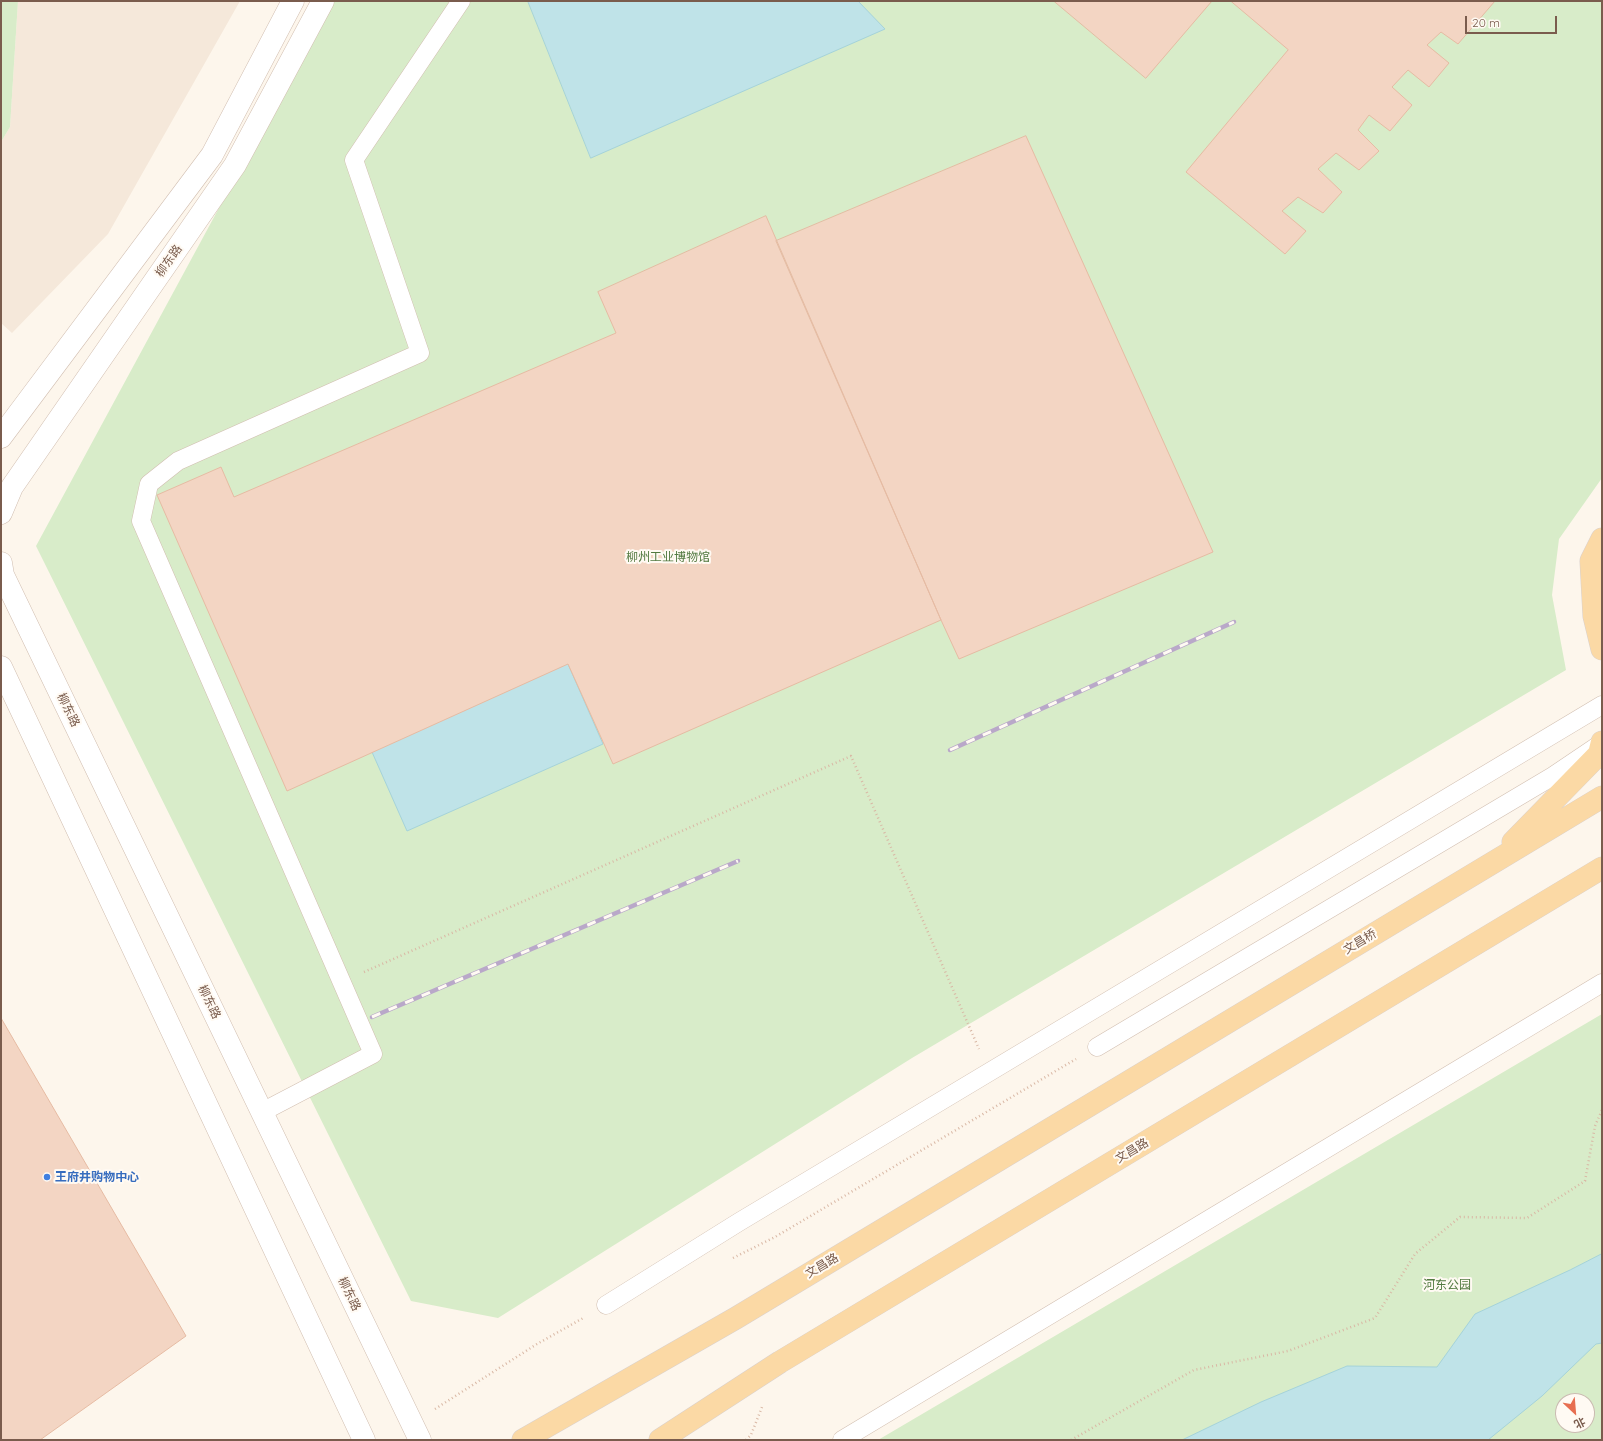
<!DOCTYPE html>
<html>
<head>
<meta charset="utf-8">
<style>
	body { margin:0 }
	#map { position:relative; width:1603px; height:1441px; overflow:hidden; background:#fdf6ec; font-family:Quicksand,"Noto Sans SC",sans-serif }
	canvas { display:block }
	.frame { position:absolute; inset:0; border:2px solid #7a5c4d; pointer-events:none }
	.north { position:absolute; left:1555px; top:1393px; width:40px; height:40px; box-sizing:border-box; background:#fffaf3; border:1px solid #cabbb1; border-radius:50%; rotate:154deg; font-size:11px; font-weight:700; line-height:16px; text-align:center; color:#7a5c4d }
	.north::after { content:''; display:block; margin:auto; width:14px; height:18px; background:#e76f51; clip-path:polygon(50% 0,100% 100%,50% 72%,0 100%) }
	.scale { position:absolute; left:1465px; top:16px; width:92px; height:18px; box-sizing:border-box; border:2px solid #7a5c4d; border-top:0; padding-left:5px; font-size:12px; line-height:14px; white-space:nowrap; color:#7a5c4d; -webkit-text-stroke:3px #fffaf3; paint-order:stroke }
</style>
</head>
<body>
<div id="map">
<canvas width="1603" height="1441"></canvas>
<div class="frame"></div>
<div class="north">北</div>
<div class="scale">20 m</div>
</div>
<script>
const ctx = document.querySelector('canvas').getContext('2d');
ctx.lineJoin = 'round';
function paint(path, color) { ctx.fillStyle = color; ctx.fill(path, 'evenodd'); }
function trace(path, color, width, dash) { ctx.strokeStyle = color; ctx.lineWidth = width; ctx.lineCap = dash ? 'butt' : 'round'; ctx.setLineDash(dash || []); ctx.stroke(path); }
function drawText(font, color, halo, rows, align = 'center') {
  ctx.font = font + ' Quicksand,"Noto Sans SC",sans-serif'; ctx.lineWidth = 4; ctx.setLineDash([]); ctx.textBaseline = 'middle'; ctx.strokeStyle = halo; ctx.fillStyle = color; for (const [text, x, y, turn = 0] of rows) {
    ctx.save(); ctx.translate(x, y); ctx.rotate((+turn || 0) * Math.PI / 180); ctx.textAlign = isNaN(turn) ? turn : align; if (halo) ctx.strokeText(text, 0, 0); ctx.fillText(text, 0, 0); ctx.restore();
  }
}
const residential = new Path2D(`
	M18 1H240L108 234 12 333 1 323V142L10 127Z`);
const green = new Path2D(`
	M1 1H18L10 127 1 142Z
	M331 1H1602V478L1559 539 1552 595 1566 670 912 1058 498 1318 411 1301 36 546Z
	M1602 1014V1440H878ZM1563 1401H1587V1425H1563Z`);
const water = new Path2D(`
	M528 1H858L885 29 591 158Z
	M568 664 603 744 407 831 372 752Z
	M1602 1254V1343L1596 1344 1542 1396 1488 1440H1182L1261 1402 1347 1366 1437 1367 1475 1314 1570 1270Z`);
const building = new Path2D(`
	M1054 1H1212L1146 78Z
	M1231 1H1495L1458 44 1441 32 1427 45 1449 63 1429 87 1408 70 1392 87 1412 105 1390 131 1369 115 1358 130 1379 151 1359 170 1336 153 1318 169 1342 192 1323 213 1298 197 1282 211 1306 231 1285 254 1186 172 1288 50Z
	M1026 136 1213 552 959 659 941 620 776 241Z
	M766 216 941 620 613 764 568 664 287 791 157 495 221 467 234 497 616 333 598 292Z
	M1 1018 186 1336 40 1440H1Z`);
const path = new Path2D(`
	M364 972 851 756 979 1049
	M733 1258 775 1237 1076 1059
	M435 1409 537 1344 585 1317
	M746 1440 751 1435 762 1407
	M1071 1440 1194 1370 1288 1351 1375 1318 1415 1254 1460 1217 1527 1218 1585 1181 1595 1126 1602 1110`);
const service = new Path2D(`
	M1097 1047 1553 776 1599 745
	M262 1112 373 1054 141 521 149 484 178 461 420 353 354 160 461 1
	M606 1305 739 1222 1602 705
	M842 1440 1602 983`);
const tertiary = new Path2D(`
	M1 437 212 155 293 1
	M1 513 12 487 235 165 323 1
	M1 563 3 575 420 1440
	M1 667 364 1440`);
const primary = new Path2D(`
	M1602 539 1591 561 1594 616 1602 649
	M1513 842 1599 754 1602 742
	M523 1440 736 1318 1602 797
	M660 1440 780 1362 1602 868`);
const rail = new Path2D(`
	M950 750 1234 622
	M372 1017 738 861`);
const markers = [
	[47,1177,4,"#3f7fe0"]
];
const streetNames = [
	["柳东路",169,261,-55],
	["柳东路",68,710,64],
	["文昌桥",1360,942,-31],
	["柳东路",209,1002,64],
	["文昌路",1132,1151,-31],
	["文昌路",822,1266,-31],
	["柳东路",349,1294,64]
];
const parkNames = [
	["柳州工业博物馆",668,557],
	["河东公园",1447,1285]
];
const shopNames = [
	["王府井购物中心",55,1177]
];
paint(residential, '#f5e8da');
paint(green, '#d8ecc9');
paint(water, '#bfe3e8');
trace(water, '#a5d3da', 1);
paint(building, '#f3d5c3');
trace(building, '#e6bba3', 1);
trace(service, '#d1beb0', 19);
trace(tertiary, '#d1beb0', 23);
trace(primary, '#dad1cd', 23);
trace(path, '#d9b8a5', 2.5, [1, 3]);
trace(service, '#fff', 18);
trace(tertiary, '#fff', 22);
trace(primary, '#fbd9a5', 22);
trace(rail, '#b9a8c9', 4.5);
trace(rail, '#fffaf3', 3, [9]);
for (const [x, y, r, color] of markers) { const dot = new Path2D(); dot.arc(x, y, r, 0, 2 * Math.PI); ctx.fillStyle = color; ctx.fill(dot); trace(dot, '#fffaf3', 1.5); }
drawText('12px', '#7a5c4d', '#fffaf3', streetNames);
drawText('12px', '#537a41', '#fffaf3', parkNames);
drawText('bold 12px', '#366cbe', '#fffaf3', shopNames, 'left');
</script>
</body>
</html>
